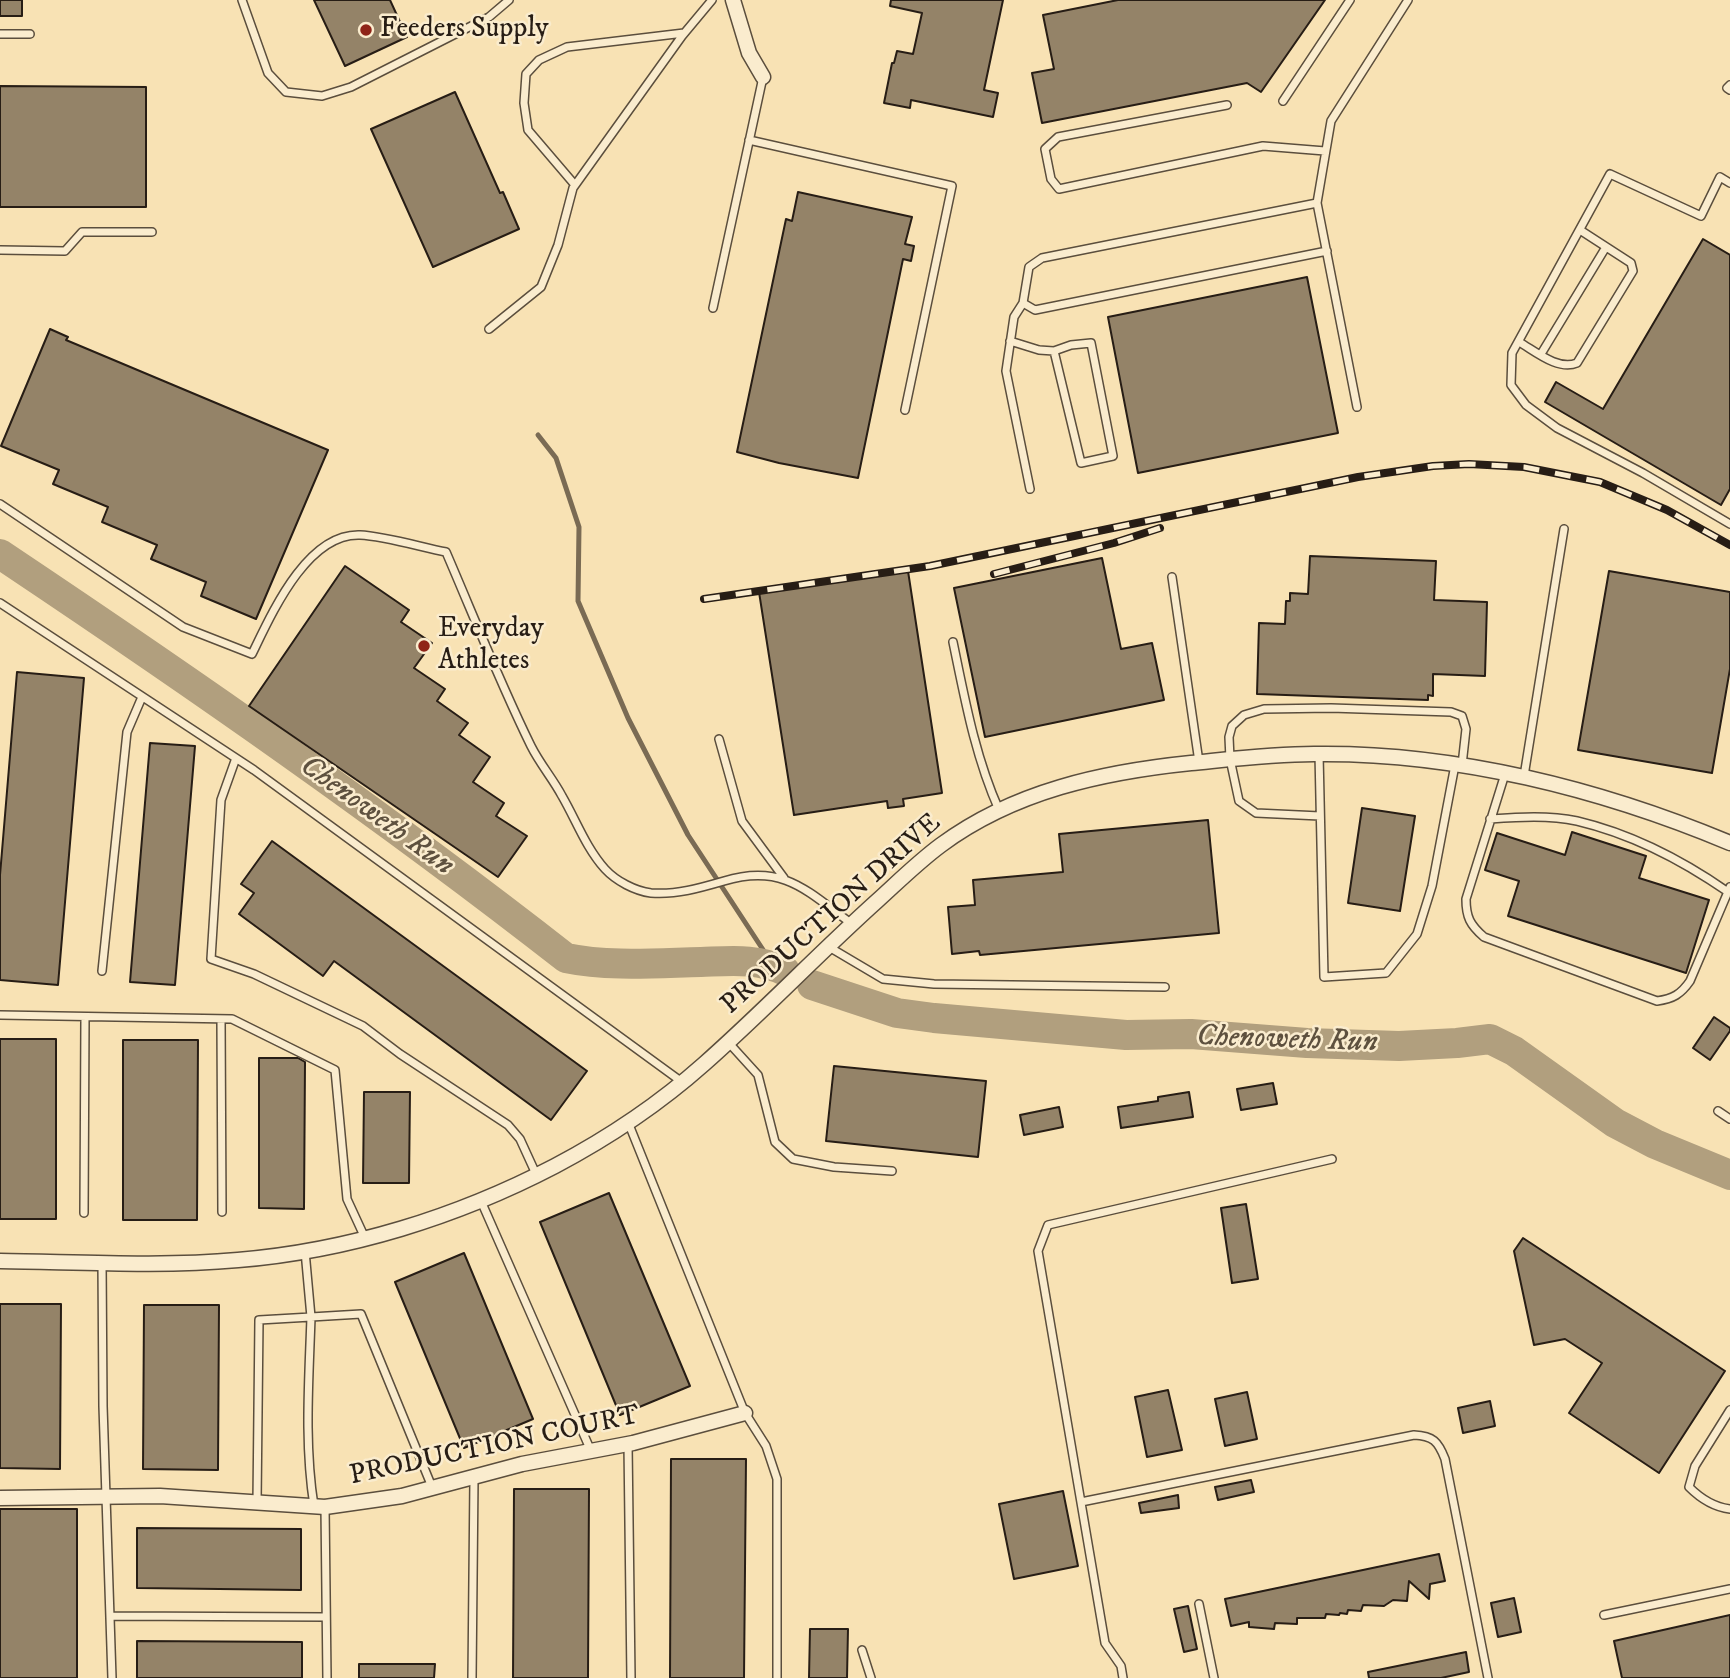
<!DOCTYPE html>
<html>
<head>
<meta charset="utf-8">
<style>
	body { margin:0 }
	canvas { display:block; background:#f8e2b4 }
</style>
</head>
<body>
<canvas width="1730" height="1678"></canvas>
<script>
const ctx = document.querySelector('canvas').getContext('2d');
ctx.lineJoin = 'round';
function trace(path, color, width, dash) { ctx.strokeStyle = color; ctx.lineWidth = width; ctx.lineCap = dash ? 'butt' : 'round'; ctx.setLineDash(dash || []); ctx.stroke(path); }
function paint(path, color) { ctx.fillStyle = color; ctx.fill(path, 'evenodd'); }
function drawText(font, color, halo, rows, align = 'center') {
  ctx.font = font + ' "IM FELL DW Pica",serif'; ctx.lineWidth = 5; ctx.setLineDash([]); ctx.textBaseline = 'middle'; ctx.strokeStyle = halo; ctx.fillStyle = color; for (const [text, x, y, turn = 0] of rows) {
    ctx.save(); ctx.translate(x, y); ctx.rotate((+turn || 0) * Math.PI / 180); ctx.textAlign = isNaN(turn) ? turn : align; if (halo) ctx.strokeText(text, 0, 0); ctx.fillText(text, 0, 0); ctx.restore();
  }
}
const stream = new Path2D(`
	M538 435 556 458 579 527 578 601 628 718 688 835 773 965`);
const river = new Path2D(`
	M0 554C193 683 383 815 566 958 609 967 657 963 701 962 731 961 758 958 785 971
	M812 985 897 1013 934 1018 1126 1035 1191 1034 1307 1043 1399 1046 1457 1043 1490 1039 1514 1051 1615 1123 1655 1144 1730 1175`);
const building = new Path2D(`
	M0 0H22V16H0Z
	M314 0H390L407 37 345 66Z
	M891 0H1003L984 90 998 93 993 117 911 100 910 108 884 103 892 63H894L897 51 913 54 922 13 890 6Z
	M1118 0H1325L1261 92 1247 83 1042 123 1032 73 1054 69 1043 15Z
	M0 86 146 87V207H0Z
	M455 92 500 193 503 192 519 229 433 267 371 129Z
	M798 192 912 217 905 244 914 246 911 261 903 259 858 478 779 463 737 452 786 219 792 221Z
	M1703 239 1730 255V489L1721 505 1545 402 1556 382 1603 409Z
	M1307 277 1338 433 1138 473 1108 317Z
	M50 329 68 337 66 340 328 450 256 619 201 596 206 582 151 559 157 545 102 522 108 507 53 484 59 470 1 446Z
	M1310 556 1436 561 1434 600 1487 602 1485 676 1433 674V696L1428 695V700L1257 694 1259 623 1285 624 1286 601H1290V593L1308 594Z
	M1102 558 1121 649 1152 643 1164 700 985 737 954 588Z
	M345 566 409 610 401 622 432 643 414 668 445 689 437 701 468 723 459 735 490 757 473 782 504 803 496 816 527 836 498 877 249 706Z
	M908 571 942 793 903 799 904 806 888 808 887 801 794 815 759 592Z
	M1609 571 1730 592V669L1712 773 1578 750Z
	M17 672 84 678 58 985 0 980V875Z
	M150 743 195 746 175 985 130 982Z
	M1362 808 1415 816 1400 911 1348 903Z
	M1208 820 1219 933 980 955 979 951 952 954 948 907 975 905 973 880 1063 872 1059 834Z
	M1572 832 1646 856 1639 878 1709 900 1686 973 1508 916 1519 881 1485 870 1497 833 1565 855Z
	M272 841 587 1071 551 1120 334 961 323 976 239 914 254 893 241 884Z
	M1714 1017 1730 1028V1031L1710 1060 1693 1048Z
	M0 1039H56V1219H0Z
	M123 1040H198L197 1220H123Z
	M259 1058H298L305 1062 304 1209 259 1208Z
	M834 1066 986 1081 978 1157 826 1141Z
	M1273 1083 1277 1104 1241 1110 1237 1089Z
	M364 1092H410L409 1183H363Z
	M1189 1092 1193 1117 1121 1128 1118 1107 1158 1101V1097Z
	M1059 1107 1063 1127 1024 1135 1020 1115Z
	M609 1193 690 1386 620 1415 540 1222Z
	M1246 1204 1258 1279 1232 1283 1221 1208Z
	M1523 1238 1725 1371 1659 1473 1569 1413 1602 1363 1565 1339 1534 1345 1514 1251Z
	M464 1253 533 1419 464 1448 395 1282Z
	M0 1304H61L60 1469 0 1468Z
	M144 1305H219L218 1470 143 1469Z
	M1168 1390 1182 1450 1147 1457 1135 1397Z
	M1247 1392 1257 1439 1225 1446 1215 1399Z
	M1490 1401 1495 1426 1463 1433 1458 1408Z
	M671 1459H746L744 1678H670Z
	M1251 1480 1254 1492 1218 1500 1215 1487Z
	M514 1489H589L588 1678H513Z
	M1063 1491 1078 1566 1014 1579 999 1504Z
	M1178 1495 1179 1508 1141 1513 1139 1503Z
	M0 1509H77V1678H0Z
	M137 1528 301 1529V1590L137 1588Z
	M1439 1554 1445 1581 1430 1584 1429 1599 1409 1581 1407 1601 1393 1600 1384 1606 1363 1605 1361 1611 1348 1610 1347 1614 1340 1613 1339 1615 1326 1614 1325 1618H1297V1624L1275 1623 1274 1629 1249 1627V1622L1231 1626 1225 1599Z
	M1514 1598 1521 1632 1498 1637 1491 1603Z
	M1188 1606 1197 1649 1184 1652 1174 1609Z
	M1730 1615V1678H1622L1614 1641Z
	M810 1629H848L847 1678H809Z
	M137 1641 302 1642V1678H137Z
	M1466 1652 1469 1672 1441 1678H1369L1368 1672Z
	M359 1664H435L434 1678H359Z`);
const lane = new Path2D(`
	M242 0 268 73 286 92 322 96 351 87 489 17 509 0
	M0 34H30
	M1730 85 1727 88 1730 90
	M1283 101 1350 0
	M1227 105 1058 137 1045 149 1051 179 1059 189 1263 146 1325 151
	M749 140 952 186 905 410
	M1730 183 1720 177 1701 216 1610 174 1512 353 1511 385 1526 405 1557 428 1643 473 1730 524
	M575 185 528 130 524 103 526 74 539 60 567 47 684 33
	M0 250 65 251 82 232H152
	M1023 303 1035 310 1327 251
	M713 308 763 77
	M489 329 541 287 558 245 573 188 682 36 712 0
	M1010 341 1039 350 1054 351 1071 345 1091 343 1113 456 1081 463 1054 351
	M1519 342C1535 351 1558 371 1577 363L1633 271 1631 263 1580 230
	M1541 354 1606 247
	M1357 407 1317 203 1331 121 1408 0
	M1030 489 1006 371 1014 317 1023 303 1029 267 1042 258 1317 203
	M0 504 183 627 252 654C272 613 307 533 360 535 384 536 421 547 446 552 474 617 500 683 531 746 540 764 553 779 562 796 576 820 586 848 605 869 616 881 635 891 651 893 676 895 700 888 724 881 783 863 807 891 852 924
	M1172 577 1199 762
	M0 603 254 770 682 1082
	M953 642C965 700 975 756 999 810
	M719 739 742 821 784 878
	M1319 754 1324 977 1386 973 1417 934 1432 886 1455 765
	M236 758 221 800 211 959 254 974 363 1026 400 1054 508 1125 520 1139 536 1174
	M1505 774 1466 899C1466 917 1470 925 1484 937L1657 1001C1673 999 1681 994 1690 981L1730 887
	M1524 776 1564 529
	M1320 816 1256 813 1239 801 1230 759 1229 737 1232 726 1244 715 1264 709 1331 708 1451 712 1462 716 1466 729 1462 765
	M1490 819C1519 817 1549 815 1577 821 1632 834 1682 860 1728 892
	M829 947 883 979 934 984 1165 987
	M102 971 127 732 142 697
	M0 1015 232 1019 335 1070 347 1199 365 1238
	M221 1019 222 1212
	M728 1042 758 1075 775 1142 793 1159 834 1167 892 1171
	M1718 1111 1730 1119
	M628 1122 745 1413 766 1446 777 1479V1678
	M481 1201 591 1451
	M84 1213 85 1017
	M102 1262 103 1406 112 1678
	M1730 1410 1695 1466 1689 1487C1701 1499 1713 1507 1730 1509
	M628 1444 631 1678
	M257 1502 259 1320 311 1317 305 1251
	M1081 1502 1414 1435C1433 1436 1438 1441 1445 1459L1488 1678
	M314 1506C304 1443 309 1380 311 1317L361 1314 432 1487
	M325 1507 327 1678
	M1199 1604 1214 1678
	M1604 1615 1730 1589
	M110 1616 326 1617
	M862 1650 871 1678
	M472 1678 474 1478
	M1123 1678 1121 1666 1105 1643 1038 1251 1048 1225 1332 1159`);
const street = new Path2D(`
	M733 0 749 53 763 77
	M0 1261C79 1262 159 1267 238 1260 348 1251 457 1217 555 1166 608 1138 659 1104 704 1064 763 1012 818 954 877 901 898 882 918 862 941 845 1014 791 1103 772 1191 763 1232 759 1273 754 1314 754 1455 752 1601 789 1730 843
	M0 1498 160 1496 325 1507 402 1496 522 1464 633 1443 745 1413`);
const rail = new Path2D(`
	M994 574 1114 543 1160 528
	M704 599 930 566 1358 477 1433 466 1469 464 1524 467 1600 482 1667 510 1730 545`);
const markers = [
	[366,30,7,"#8f2418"],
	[424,646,7,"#8f2418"]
];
const poiNames = [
	["Feeders Supply",380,30],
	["Everyday",438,630],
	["Athletes",438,662]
];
const streetNames = [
	["PRODUCTION DRIVE",832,915,-42],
	["PRODUCTION COURT",495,1447,-12]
];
const waterNames = [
	["Chenoweth Run",376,817,36],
	["Chenoweth Run",1287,1041,2]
];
trace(stream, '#7a6b54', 5);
trace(river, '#b19f7e', 30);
paint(building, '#948368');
trace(building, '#271d15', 2);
trace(lane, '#5b4e3d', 10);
trace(street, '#5b4e3d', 17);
trace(lane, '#faecce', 7);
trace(street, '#faecce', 14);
trace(rail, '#271d15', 8);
trace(rail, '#faecce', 5, [16]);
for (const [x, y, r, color] of markers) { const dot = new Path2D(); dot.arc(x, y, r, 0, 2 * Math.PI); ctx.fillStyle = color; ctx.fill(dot); trace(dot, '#faecce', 2.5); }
drawText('28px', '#271d15', '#faecce', poiNames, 'left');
drawText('28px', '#271d15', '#faecce', streetNames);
drawText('italic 30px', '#5e513f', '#faecce', waterNames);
</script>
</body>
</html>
